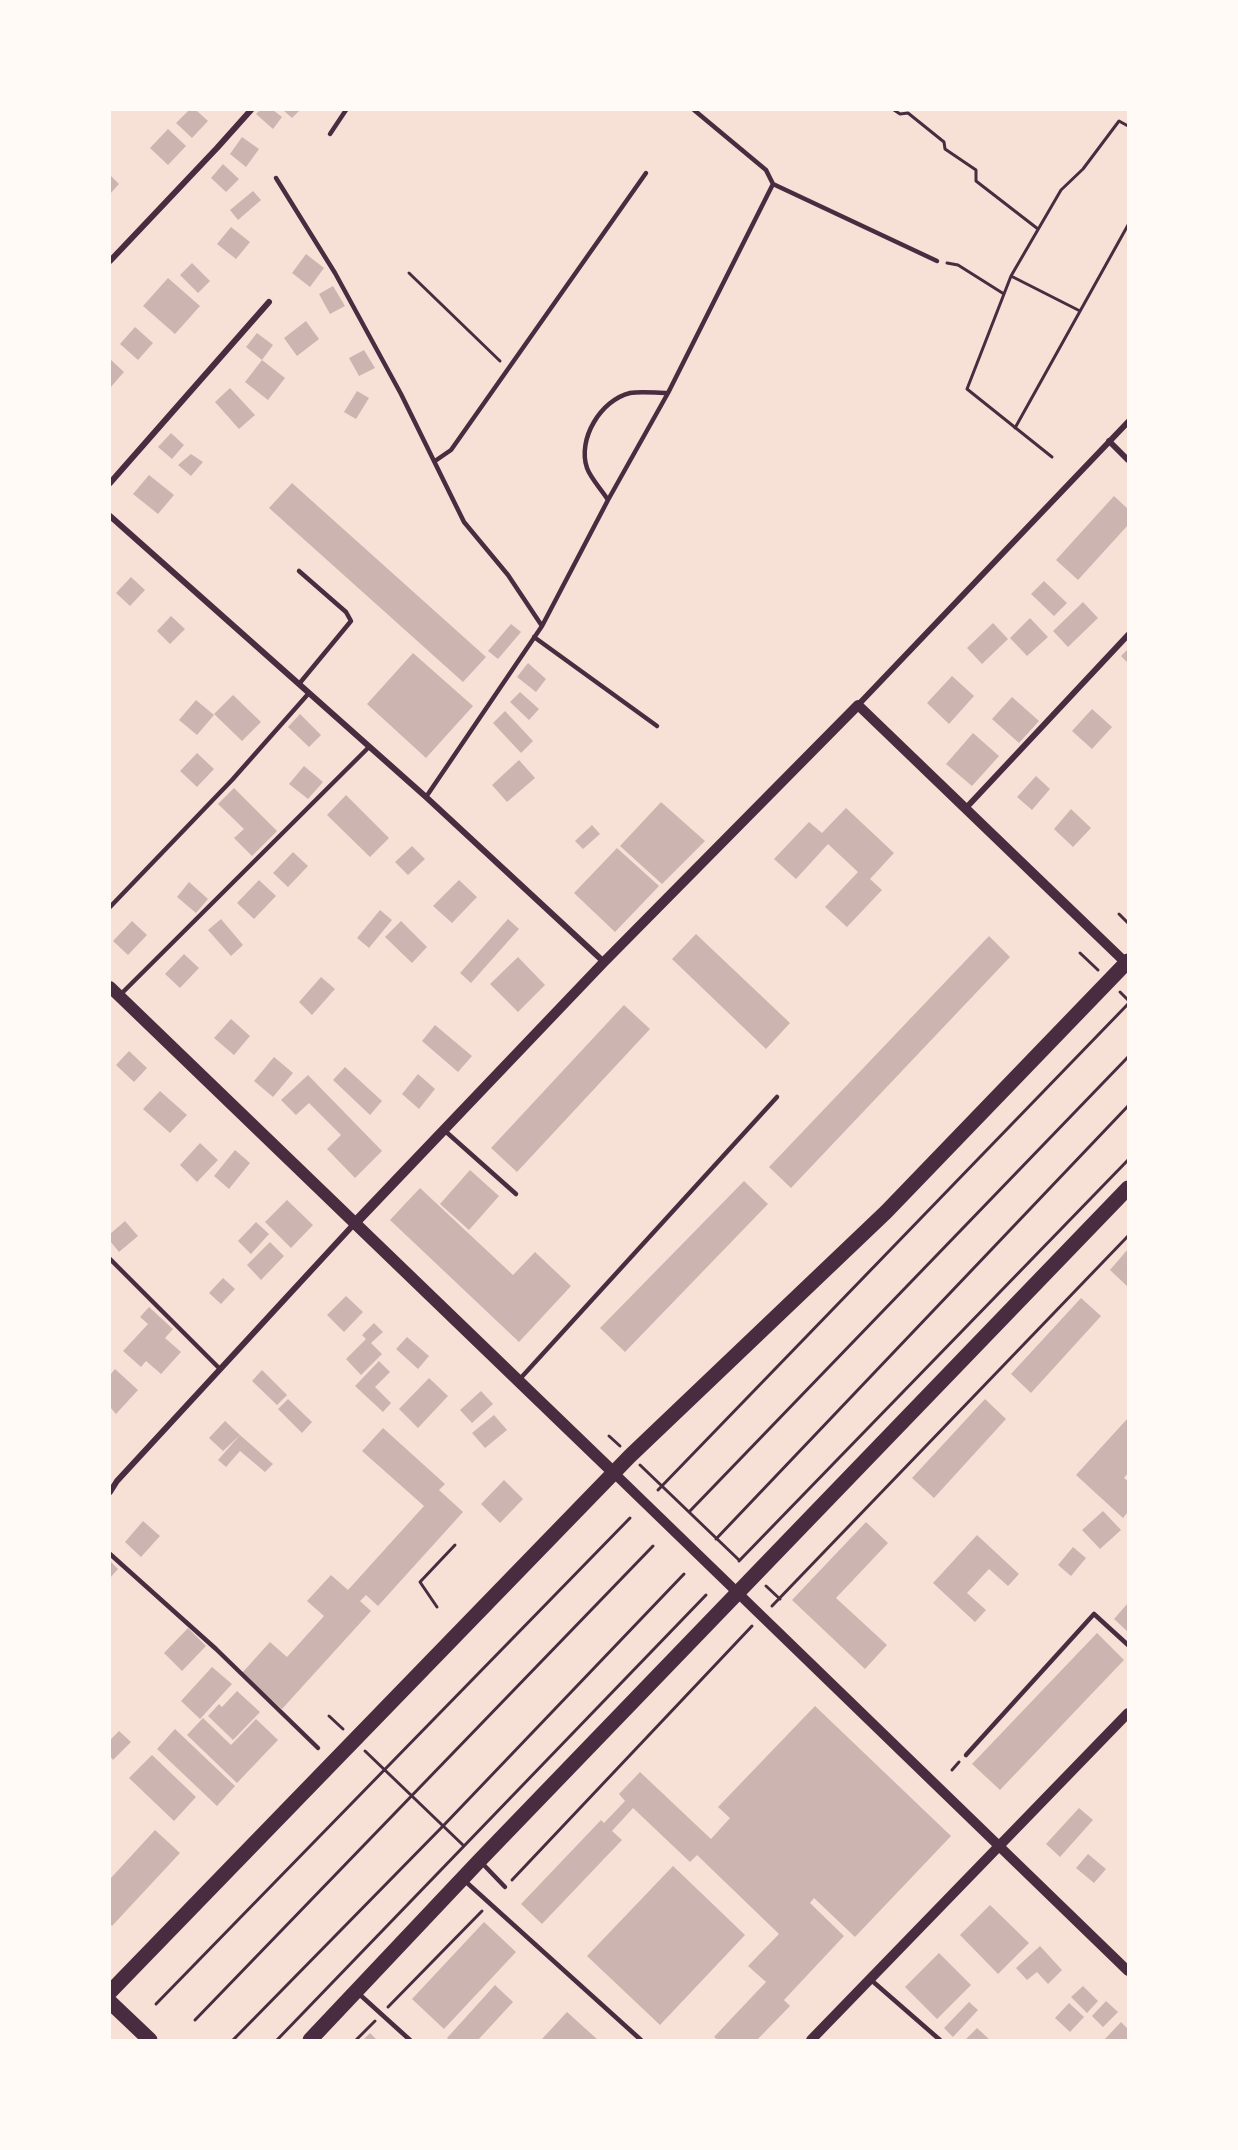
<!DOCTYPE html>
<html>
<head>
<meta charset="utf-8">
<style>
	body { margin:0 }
	#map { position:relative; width:1238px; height:2150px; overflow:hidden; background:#f7e1d7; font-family:Arial,sans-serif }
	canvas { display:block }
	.frame { position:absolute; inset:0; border:111px solid #fffaf5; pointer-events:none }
</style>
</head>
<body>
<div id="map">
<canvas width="1238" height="2150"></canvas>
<div class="frame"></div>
</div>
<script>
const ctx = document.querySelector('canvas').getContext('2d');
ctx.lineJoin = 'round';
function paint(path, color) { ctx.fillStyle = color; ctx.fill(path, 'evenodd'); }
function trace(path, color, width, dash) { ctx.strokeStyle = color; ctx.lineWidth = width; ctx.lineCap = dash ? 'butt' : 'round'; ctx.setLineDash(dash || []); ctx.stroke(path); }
const building = new Path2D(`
	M189 110H196L208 121 192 138 176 123Z
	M260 110H273L282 117 273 129 256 114Z
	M283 110H300L292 118Z
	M168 129 186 146 168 165 150 148Z
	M242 137 259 149 246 167 230 154Z
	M223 164 239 179 226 192 211 178Z
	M110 175 119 184 110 194Z
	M253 191 261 200 238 220 230 210Z
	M231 227 250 242 236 259 217 244Z
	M306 254 324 268 310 287 292 273Z
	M192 263 210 281 198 293 180 275Z
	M168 278 200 306 175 334 143 306Z
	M333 286 345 306 330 314 319 294Z
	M306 321 319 339 297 356 284 338Z
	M135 327 153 343 138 360 120 344Z
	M257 333 273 345 262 360 285 378 268 400 245 382 262 360 246 347Z
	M364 350 375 368 359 376 349 358Z
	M110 359 124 372 110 388Z
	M230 388 255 415 239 429 215 402Z
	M357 391 369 398 356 419 344 412Z
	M171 433 184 445 172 459 158 447Z
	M191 454 203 462 191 476 178 465Z
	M149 475 174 495 158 514 133 494Z
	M292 483 486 657 463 682 269 508Z
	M1114 496 1128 509V525L1078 580 1056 560Z
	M131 577 145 590 130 606 116 593Z
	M1044 581 1067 603 1054 616 1031 594Z
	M1083 602 1098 618 1068 647 1053 631Z
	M171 616 185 629 170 644 157 631Z
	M1030 618 1048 637 1027 656 1010 638Z
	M993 623 1008 639 982 664 967 648Z
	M511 624 521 632 498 659 488 651Z
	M1128 649V663L1121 656Z
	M413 653 473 706 426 758 367 704Z
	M528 663 546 679 536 692 517 677Z
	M952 676 974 696 949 724 927 703Z
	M520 692 539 709 529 720 510 702Z
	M233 695 261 722 242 741 214 714Z
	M1012 697 1039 721 1019 743 992 719Z
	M196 700 214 715 197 735 179 720Z
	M1092 709 1112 727 1092 749 1072 731Z
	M505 711 533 741 521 753 493 723Z
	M300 714 321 735 309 747 288 727Z
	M973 733 999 756 972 786 946 764Z
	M197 753 214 769 197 787 180 771Z
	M519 760 535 778 507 802 492 785Z
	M304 766 323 782 308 799 289 784Z
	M1036 776 1050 789 1032 810 1017 797Z
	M234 788 277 831 252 856 234 838 244 829 218 804Z
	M346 795 389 838 370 857 327 815Z
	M661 802 705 841 662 884 620 846Z
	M846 808 894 853 870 879 882 890 847 927 825 907 858 872 828 844 796 879 774 859 809 822 822 833Z
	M1071 809 1091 828 1073 847 1054 829Z
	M592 825 600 834 583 849 575 841Z
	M412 846 425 859 408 875 395 862Z
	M617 848 659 886 615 932 574 893Z
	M293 852 308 866 288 887 273 873Z
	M259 880 276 896 254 919 237 903Z
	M459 880 477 897 452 923 433 906Z
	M189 882 208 899 196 913 177 897Z
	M380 910 392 920 369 948 357 938Z
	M221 919 243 945 231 956 208 930Z
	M508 919 519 929 471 983 460 973Z
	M132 921 147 935 128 955 113 941Z
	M401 921 427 947 412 963 385 937Z
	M696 934 790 1023 766 1049 672 959Z
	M989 936 1010 957 791 1188 769 1167Z
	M184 954 199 968 180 988 165 974Z
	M518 957 545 985 518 1012 490 984Z
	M321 977 335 989 312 1015 299 1002Z
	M624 1005 650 1029 517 1172 491 1148Z
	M231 1019 250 1036 234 1055 214 1038Z
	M435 1025 472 1056 458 1072 422 1041Z
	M129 1051 147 1068 134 1082 116 1065Z
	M274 1057 293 1073 273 1097 254 1081Z
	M345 1067 382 1101 370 1115 333 1080Z
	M418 1074 435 1089 419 1109 402 1094Z
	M308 1075 382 1151 355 1178 327 1149 341 1135 309 1103 296 1115 281 1100Z
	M160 1091 187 1115 170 1133 143 1109Z
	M200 1143 218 1160 197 1182 180 1165Z
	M235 1150 250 1163 229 1189 214 1176Z
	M470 1170 499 1196 469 1230 440 1204Z
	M744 1181 768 1204 625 1352 600 1328Z
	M420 1188 513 1275 535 1252 571 1286 519 1342 390 1220Z
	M287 1200 313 1225 291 1248 265 1222Z
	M125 1221 138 1236 119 1252 110 1241V1234Z
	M256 1222 269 1234 251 1254 238 1241Z
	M270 1242 284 1256 261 1280 247 1265Z
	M1128 1249V1287L1110 1270Z
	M223 1278 235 1289 221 1304 209 1293Z
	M346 1296 363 1312 344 1332 327 1315Z
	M1081 1298 1101 1316 1031 1393 1011 1374Z
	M149 1307 173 1329 165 1338 181 1352 161 1374 146 1361 141 1367 123 1351 148 1324 140 1317Z
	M374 1323 383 1332 371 1343 382 1354 361 1375 346 1359 366 1339 362 1335Z
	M407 1337 429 1356 418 1369 396 1349Z
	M379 1361 390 1372 375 1387 391 1403 383 1412 355 1386Z
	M115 1369 138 1390 116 1414 110 1407V1375Z
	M262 1370 287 1395 277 1405 252 1381Z
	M429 1378 448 1396 418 1428 399 1409Z
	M481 1391 493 1404 472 1423 460 1410Z
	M288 1399 312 1422 302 1433 278 1409Z
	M985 1399 1006 1419 934 1498 912 1478Z
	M494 1415 507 1430 485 1448 472 1433Z
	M1128 1418V1473L1124 1478 1128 1481V1512L1123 1518 1076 1475Z
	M225 1421 240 1435 223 1451 209 1438Z
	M383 1428 445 1484 439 1490 463 1512 378 1606 366 1595 360 1601 371 1611 282 1709 242 1673 270 1642 287 1657 324 1616 307 1601 331 1575 348 1590 424 1506 362 1451Z
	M240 1435 273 1464 265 1472 240 1451 226 1467 218 1460Z
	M504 1480 523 1499 500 1523 481 1504Z
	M1103 1511 1121 1530 1100 1549 1082 1530Z
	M143 1521 160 1536 141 1557 125 1542Z
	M866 1522 888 1543 836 1598 887 1645 865 1669 792 1600Z
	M977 1535 1019 1574 1008 1586 989 1569 967 1593 986 1610 975 1622 933 1583Z
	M1073 1547 1086 1558 1071 1576 1058 1565Z
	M110 1561 118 1569 110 1578Z
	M1128 1603V1632L1114 1619Z
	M188 1628 206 1646 182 1671 164 1653Z
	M1097 1633 1124 1660 1000 1790 972 1764Z
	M212 1667 232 1684 200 1719 181 1701Z
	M237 1691 260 1712 233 1740 208 1716 219 1704 222 1707Z
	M815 1706 951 1836 855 1937 814 1898 810 1903 844 1936 784 2000 790 2006 757 2040H718L714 2037 766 1982 748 1966 779 1934 697 1855 690 1862 633 1808 612 1831 622 1840 542 1924 521 1904 601 1820 604 1823 625 1801 619 1794 640 1772 711 1839 730 1818 718 1807Z
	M203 1718 231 1745 256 1719 278 1740 237 1783 187 1735Z
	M175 1729 235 1786 217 1806 157 1749Z
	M119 1731 131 1742 113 1760 110 1756V1740Z
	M152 1755 196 1797 174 1821 129 1778Z
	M1079 1808 1093 1820 1060 1857 1046 1844Z
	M155 1830 180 1853 112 1926 110 1923V1879Z
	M1088 1854 1106 1869 1094 1883 1076 1868Z
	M673 1866 745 1935 660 2025 587 1956Z
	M990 1905 1029 1943 998 1974 960 1935Z
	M484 1922 516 1952 444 2029 412 1999Z
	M1040 1946 1062 1970 1048 1984 1037 1972 1027 1980 1016 1968Z
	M939 1953 971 1985 937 2019 905 1987Z
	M495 1985 513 2002 478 2040H449L447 2038Z
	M1083 1986 1098 2001 1087 2013 1071 1997Z
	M1106 2001 1118 2012 1103 2027 1092 2016Z
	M969 2002 978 2010 953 2037 944 2028Z
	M1069 2003 1084 2017 1070 2032 1055 2018Z
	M567 2012 598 2040H541Z
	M1121 2022 1128 2029V2040H1104Z
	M977 2028 990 2040H965Z
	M370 2033 377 2040H363Z`);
const path = new Path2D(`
	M894 110 900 114 908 113 944 142 945 149 976 170V181L1038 229
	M947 263 958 265 1004 294
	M409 273 500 361
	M1011 276 1080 311
	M1015 428 1128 225
	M1052 457 967 389 1011 276 1061 190 1083 169 1119 121 1128 126
	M1119 914 1128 923
	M1080 953 1098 970
	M1120 992 1128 1000
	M609 1436 620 1446
	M640 1465 739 1560
	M658 1490 1128 1004
	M689 1512 1128 1057
	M716 1539 1128 1106
	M739 1561 1128 1160
	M766 1586 780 1599
	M772 1606 1128 1236
	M437 1607 420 1582 455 1545
	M329 1716 343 1729
	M365 1751 464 1846
	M952 1770 959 1762
	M512 1880 752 1626
	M156 2004 630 1518
	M388 2007 482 1911
	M195 2020 653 1546
	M233 2040 444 1825 684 1574
	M277 2040 706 1595
	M356 2040 375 2021`);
const service = new Path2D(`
	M330 134 346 110
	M276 178 335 273 401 394 464 522 508 575 542 626
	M773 184 937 261
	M435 461 451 450 646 173
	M608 500C602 490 591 479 587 468 577 439 601 400 630 393 641 391 656 393 668 393
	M534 637 657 726
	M299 684 351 621 346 612 299 571
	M426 797 542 626 608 500 668 393 773 184 766 170 694 110
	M110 907 232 780 309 693
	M120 995 369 747
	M444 1130 516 1194
	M110 1259 220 1369
	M518 1381 777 1097
	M110 1554 216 1649 318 1748
	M966 1755 1094 1614 1128 1645
	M481 1862 505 1887
	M465 1881 641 2040
	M870 1979 940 2040
	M358 1993 410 2040`);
const minor = new Path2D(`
	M110 261 217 148 251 110
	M1109 441 1128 460
	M110 483 269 302
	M110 516 426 797 604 962
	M858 705 1128 422
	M966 808 1128 635
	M110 1492 117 1481 355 1223`);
const tertiary = new Path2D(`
	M355 1223 604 962 858 705 1126 963
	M614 1473 1128 1971
	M811 2040 1128 1713`);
const secondary = new Path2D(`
	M110 987 614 1473`);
const primary = new Path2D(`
	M110 1992 630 1456 886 1212 1128 961
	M110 2002 150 2040
	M310 2040 479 1861 1128 1188`);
paint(building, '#ccb4b1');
trace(path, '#4a2c40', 3);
trace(service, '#4a2c40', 4.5);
trace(minor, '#4a2c40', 6);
trace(tertiary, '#4a2c40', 10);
trace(secondary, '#4a2c40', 12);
trace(primary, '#4a2c40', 15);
</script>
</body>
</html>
